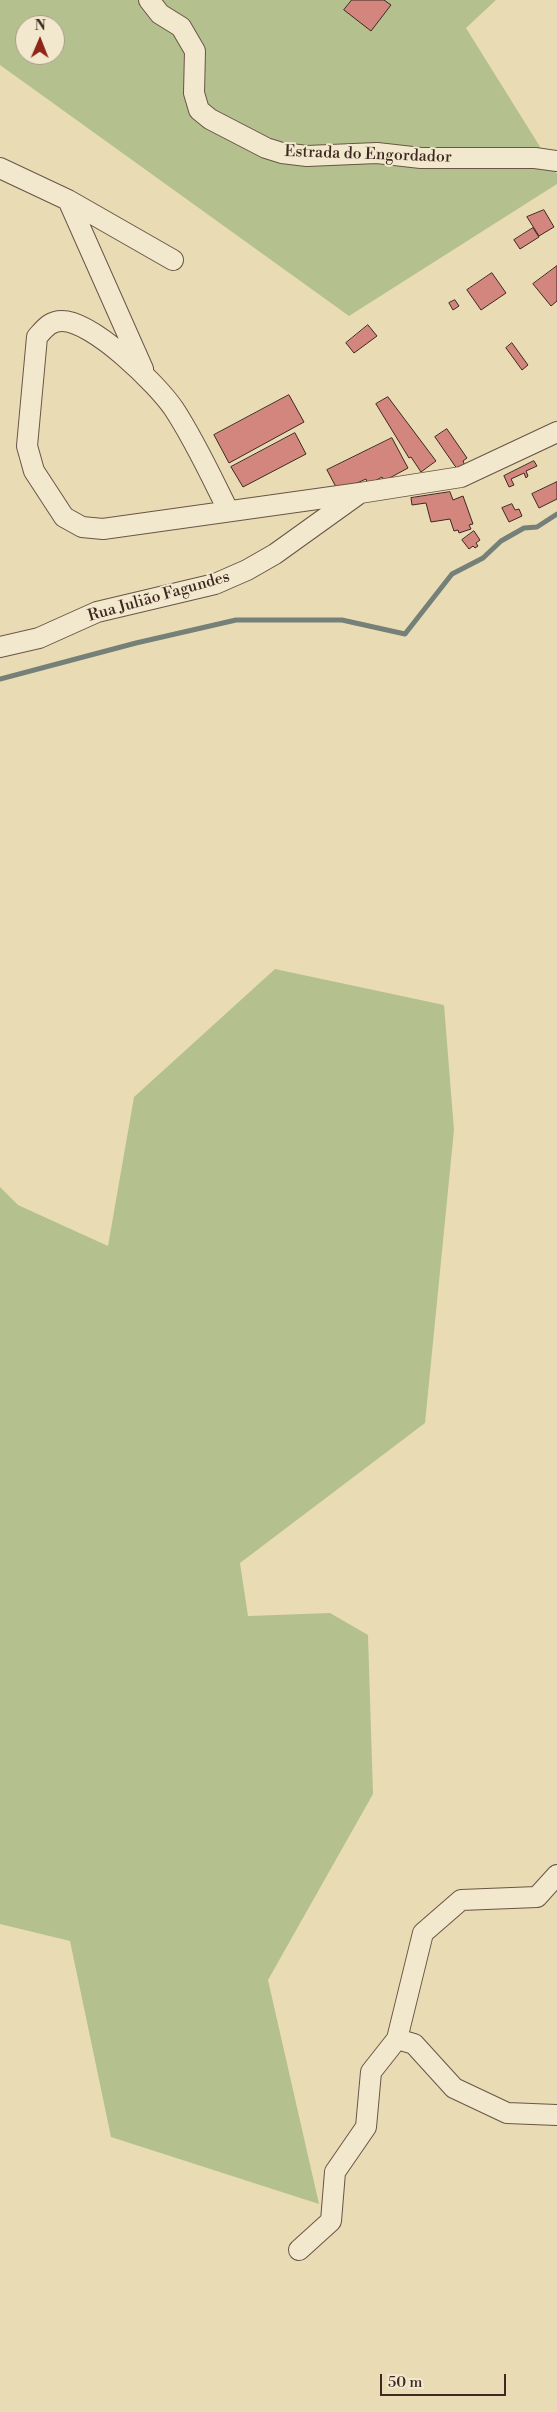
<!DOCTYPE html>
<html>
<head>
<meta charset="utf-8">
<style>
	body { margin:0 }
	#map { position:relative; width:557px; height:2412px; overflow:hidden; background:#e9dcb4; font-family:"Libre Bodoni",serif }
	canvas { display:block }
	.north { position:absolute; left:15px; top:15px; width:50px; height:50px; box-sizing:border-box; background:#f1e8ce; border:1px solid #a99b89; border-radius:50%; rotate:1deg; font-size:14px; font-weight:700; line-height:20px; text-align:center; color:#3e2821 }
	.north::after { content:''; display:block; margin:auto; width:18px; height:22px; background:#8f2418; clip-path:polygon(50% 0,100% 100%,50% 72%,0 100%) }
	.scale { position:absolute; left:380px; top:2374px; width:126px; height:22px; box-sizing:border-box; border:2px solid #3e2821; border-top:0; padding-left:6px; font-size:15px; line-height:18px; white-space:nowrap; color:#3e2821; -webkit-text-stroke:4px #f1e8ce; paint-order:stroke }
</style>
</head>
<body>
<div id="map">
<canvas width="557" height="2412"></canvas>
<div class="north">N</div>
<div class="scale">50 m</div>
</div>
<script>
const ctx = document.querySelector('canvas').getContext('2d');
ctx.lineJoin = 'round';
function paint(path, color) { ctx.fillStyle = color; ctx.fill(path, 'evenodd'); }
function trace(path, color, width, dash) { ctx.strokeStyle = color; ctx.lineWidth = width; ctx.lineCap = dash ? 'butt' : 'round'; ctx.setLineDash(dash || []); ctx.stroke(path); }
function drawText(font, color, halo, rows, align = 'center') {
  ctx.font = font + ' "Libre Bodoni",serif'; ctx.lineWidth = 4; ctx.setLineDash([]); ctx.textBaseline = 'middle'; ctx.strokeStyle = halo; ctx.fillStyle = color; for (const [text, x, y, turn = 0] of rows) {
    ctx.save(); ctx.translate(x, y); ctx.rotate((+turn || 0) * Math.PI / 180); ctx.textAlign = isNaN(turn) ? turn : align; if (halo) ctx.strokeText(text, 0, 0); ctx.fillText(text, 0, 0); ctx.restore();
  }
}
const green = new Path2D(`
	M0 0H496L466 28 557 174V184L349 316 0 65ZM25 25H55V55H25Z
	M275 969 444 1005 454 1130 425 1423 240 1563 248 1616 330 1613 368 1635 373 1794 268 1980 319 2204 111 2137 70 1941 0 1924V1187L18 1205 108 1246 134 1097Z`);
const stream = new Path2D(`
	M0 679 136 643 236 620H342L405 634 452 574 483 558 501 541 524 528 537 527 557 514`);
const building = new Path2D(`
	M352 0H384L391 5 371 31 344 10Z
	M544 210 554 227 539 236 527 217Z
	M533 228 539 237 520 249 514 240Z
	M557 266V301L551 306 533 284Z
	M492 273 506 293 481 310 467 290Z
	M455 300 459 306 453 310 449 303Z
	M368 325 377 336 354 353 346 343Z
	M512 343 528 365 522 370 506 348Z
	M289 395 304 422 229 463 214 435Z
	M388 397 436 461 421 472 411 457 409 458 376 404Z
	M447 429 467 458 463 461 466 468 460 471 455 466 435 437Z
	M295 433 306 454 243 487 231 467Z
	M392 438 408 468 384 481 382 477 371 483 367 482 366 479 348 487H336L327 470Z
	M534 461 537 466 526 471 528 476 526 478 524 473 511 479 514 485 509 487 504 476Z
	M557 482V499L539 508 532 494Z
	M450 492 453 500 463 496 473 524 469 525 471 529 459 533 458 530 454 531 450 519 431 522 426 503 412 505 411 498Z
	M512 504 515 510 519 509 522 516 509 522 502 508Z
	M474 531 480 540 476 543 478 546 475 548 473 546 469 549 462 540Z`);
const street = new Path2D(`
	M149 0 160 14 181 27 195 51 194 93 199 110 210 119 266 148 282 153 307 156 377 153 421 158H535L557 161
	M0 168 68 200 173 260
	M68 200 143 369
	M228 510C211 476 195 441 174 409 157 384 93 321 62 321 50 321 45 328 37 337L27 446 34 471 64 517 82 527 103 529 360 493
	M0 647 39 638 97 612 215 584 247 570 275 554 360 493 461 477 557 432
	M397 2039 414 2044 454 2088 507 2113 557 2115
	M299 2250 331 2221 335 2172 366 2127 371 2072 397 2039 423 1933 461 1900 537 1897 557 1875`);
const streetNames = [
	["Estrada do Engordador",368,155,2],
	["Rua Julião Fagundes",159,597,-16]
];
paint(green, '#b4c18f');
trace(stream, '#758079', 5);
paint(building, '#d2867d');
trace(building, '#3e2821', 1);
trace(street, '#695546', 22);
trace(street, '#f1e8ce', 20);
drawText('16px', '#3e2821', '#f1e8ce', streetNames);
</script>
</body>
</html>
